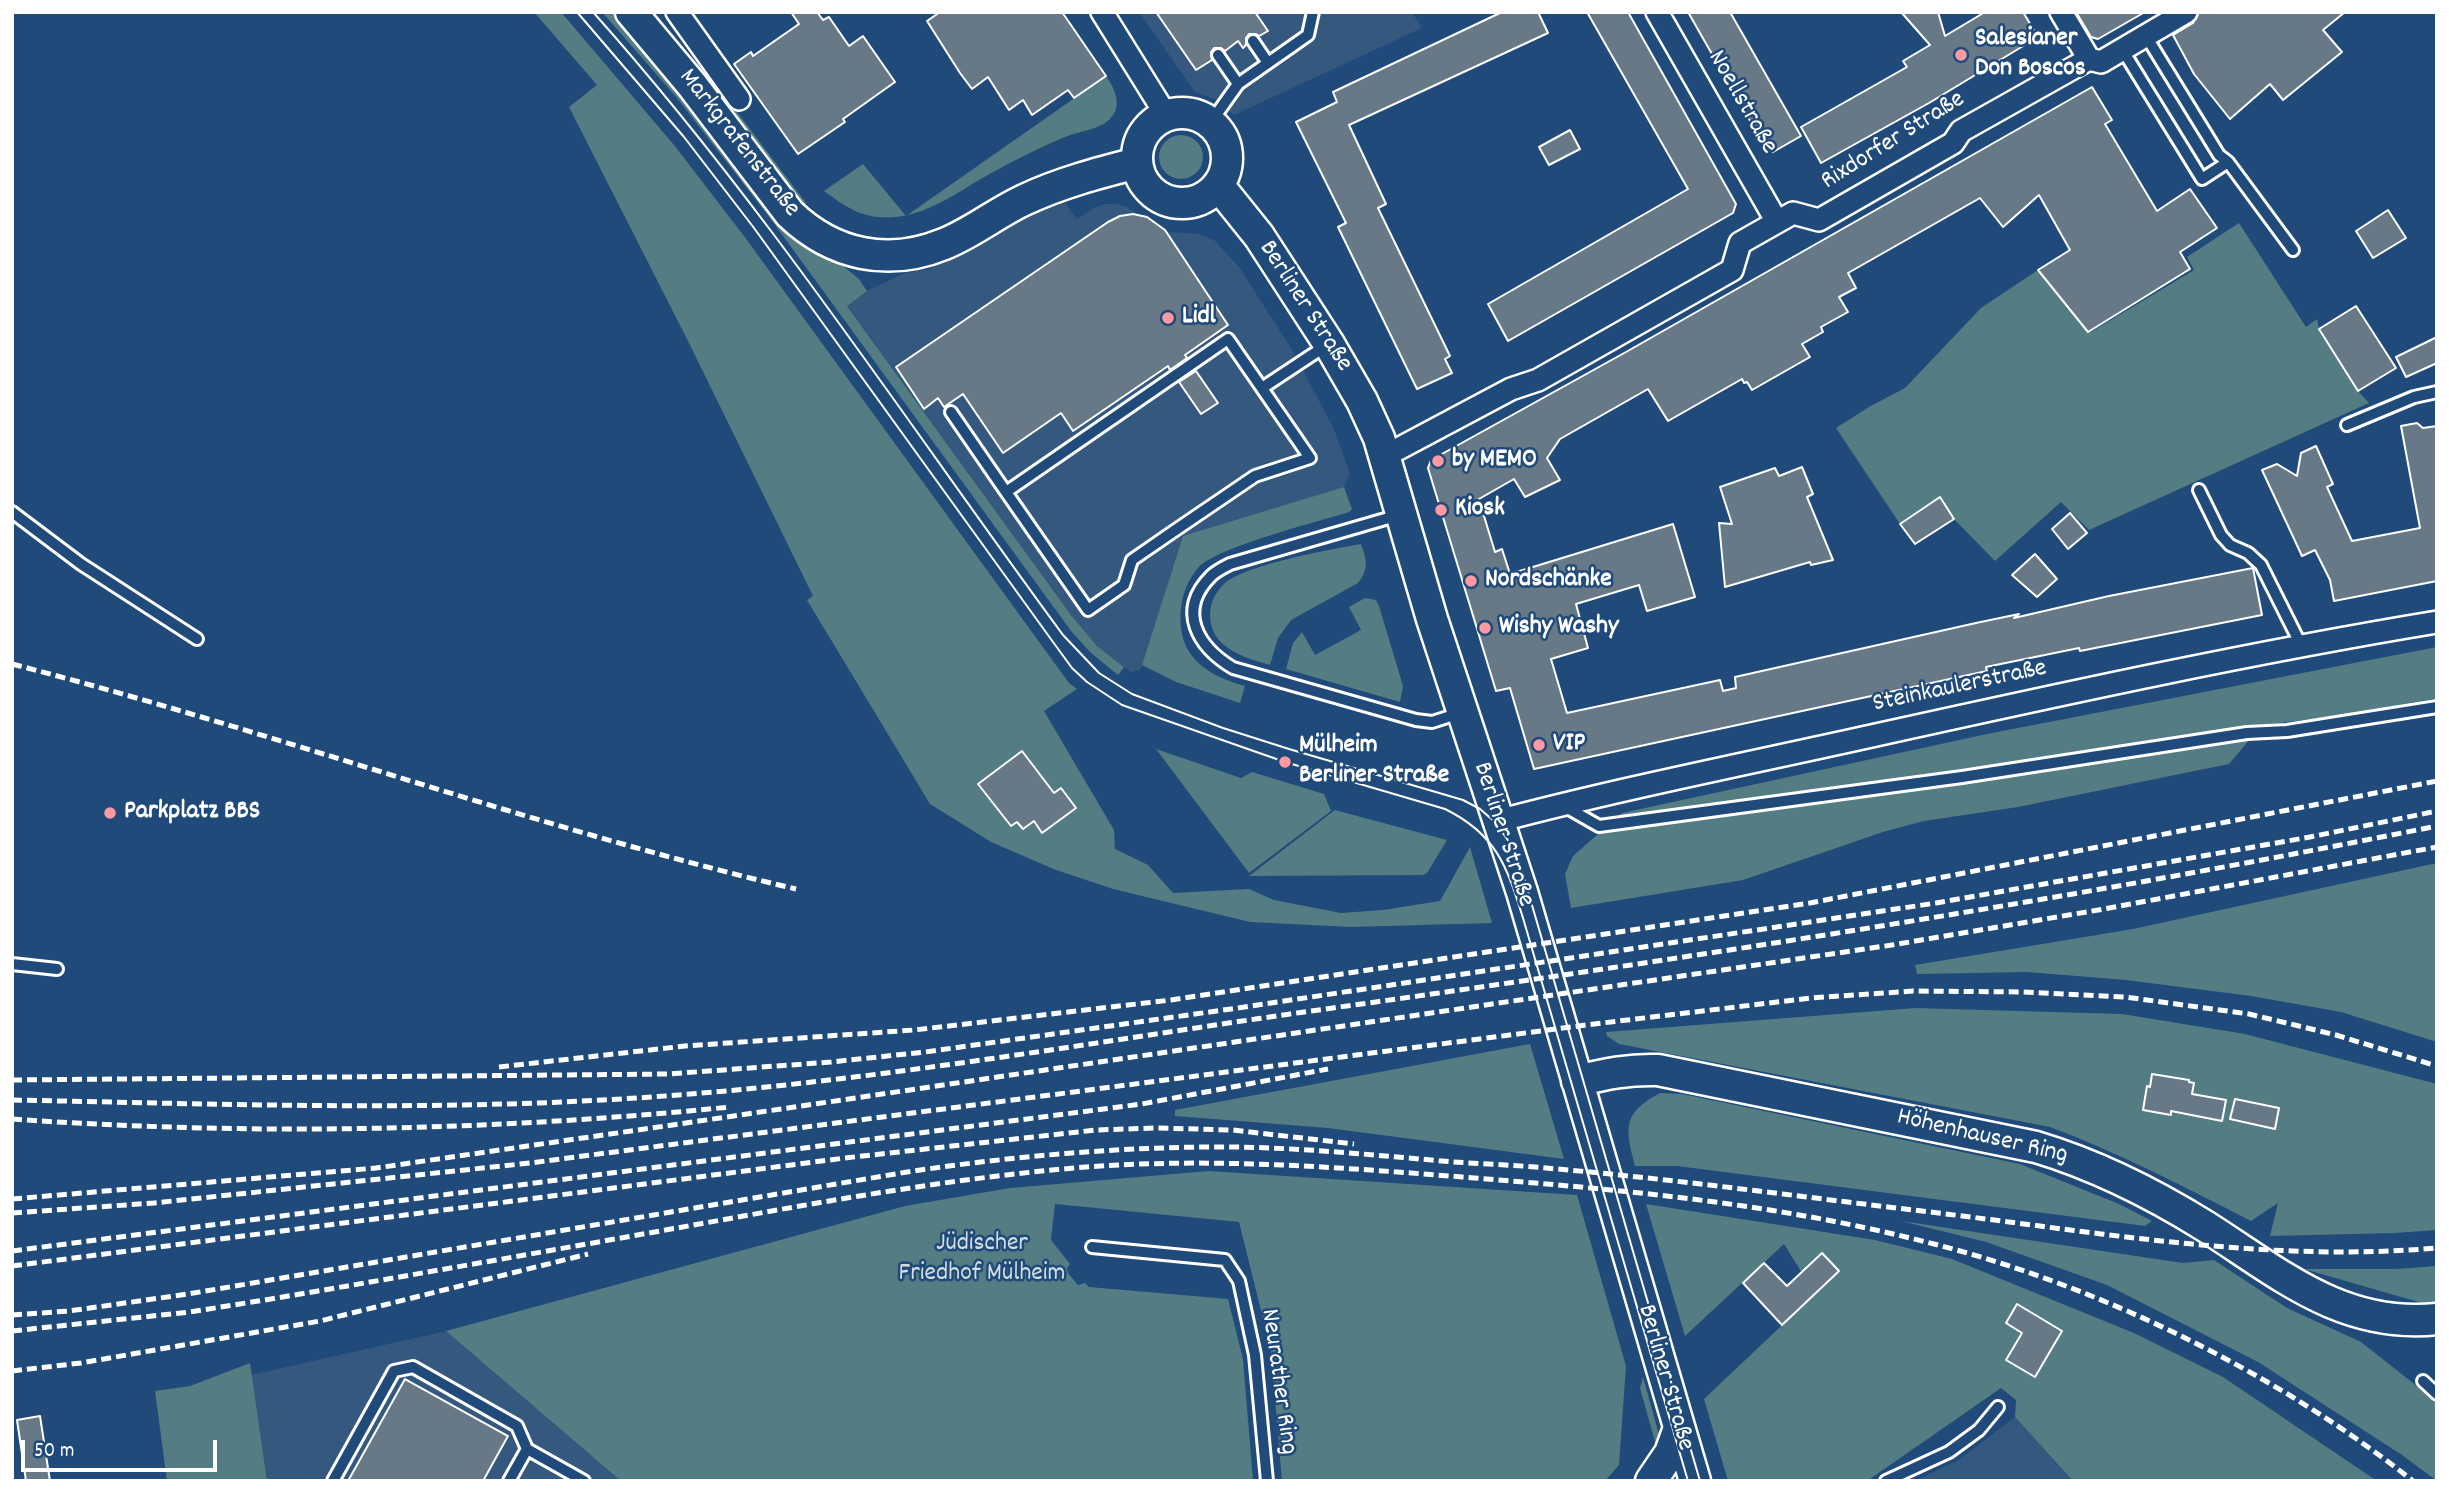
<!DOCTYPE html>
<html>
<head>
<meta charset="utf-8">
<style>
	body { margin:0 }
	#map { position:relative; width:2449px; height:1493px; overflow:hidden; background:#1f4a7a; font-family:Dekko,sans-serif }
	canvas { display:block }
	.frame { position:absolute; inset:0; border:14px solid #fff; pointer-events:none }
	.scale { position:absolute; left:21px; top:1440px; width:196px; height:32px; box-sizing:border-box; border:4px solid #fff; border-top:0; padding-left:9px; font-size:21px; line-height:24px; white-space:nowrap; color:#fff; -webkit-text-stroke:5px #1f4a7a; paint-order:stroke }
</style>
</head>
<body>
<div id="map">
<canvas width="2449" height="1493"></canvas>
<div class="frame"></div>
<div class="scale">50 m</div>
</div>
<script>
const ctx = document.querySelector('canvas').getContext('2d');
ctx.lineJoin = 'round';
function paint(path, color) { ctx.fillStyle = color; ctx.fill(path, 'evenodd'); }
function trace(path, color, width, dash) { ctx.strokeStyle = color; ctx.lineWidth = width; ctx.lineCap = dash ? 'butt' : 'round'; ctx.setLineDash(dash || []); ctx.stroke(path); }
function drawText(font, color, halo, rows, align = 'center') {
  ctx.font = font + ' Dekko,sans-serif'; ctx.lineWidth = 5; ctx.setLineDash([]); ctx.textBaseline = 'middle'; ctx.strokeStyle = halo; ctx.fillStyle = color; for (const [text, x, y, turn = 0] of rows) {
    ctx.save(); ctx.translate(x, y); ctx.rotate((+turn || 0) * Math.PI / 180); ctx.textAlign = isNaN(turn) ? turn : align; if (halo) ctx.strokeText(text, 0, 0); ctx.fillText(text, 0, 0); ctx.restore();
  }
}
const built = new Path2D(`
	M1139 12H1412L1422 28 1234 115 1217 100 1195 92Z
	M1065 203 1077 219 1094 208 1105 204H1118L1127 207 1154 227 1168 232 1200 234 1214 240 1239 267 1291 348 1334 429 1350 474 1344 487 1183 537 1142 665 1140 670 1131 672 1097 646 1071 615 847 305 867 291 905 273 926 270 963 254 1029 215Z
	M446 1331 621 1481H267L251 1375Z
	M2015 1417 2073 1481H1914L1959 1460Z`);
const green = new Path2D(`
	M534 12H561L674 145 744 236 1069 683 1077 689 1044 711 1114 830 1115 849 1148 865 1173 893 1249 889 1274 900 1341 913 1383 910 1440 901 1470 847 1492 923 1351 927 1250 922 1113 889 1056 870 991 842 930 804 807 600 813 596 688 341 569 107 597 85Z
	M602 12H613C672 79 726 150 779 221L796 240 816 254 842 265 859 279 867 291 847 306 1071 615 1097 646 1124 667 1118 675 1091 653 1071 631 770 218 677 98Z
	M1106 76C1115 89 1123 105 1110 119 1099 130 1079 131 1065 137 1055 141 1046 145 1036 150 1017 159 998 169 979 180 943 202 905 228 860 213 847 208 835 199 824 191L863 164 906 216Z
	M725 96 806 203 803 206 720 100Z
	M1159 157a22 22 0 1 1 44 0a22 22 0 1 1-44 0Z
	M2239 223 2306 327 2317 319 2319 329 2358 391 2369 403 2089 530 2061 502 1995 561 1954 519 1940 497 1900 524 1836 428 1869 407 1905 388 1981 308 2038 270 2091 332 2194 270 2187 257Z
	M1344 487 1352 509 1349 512C1318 522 1216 547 1198 568 1182 587 1178 611 1182 634 1188 665 1219 679 1245 686L1240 703 1176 682 1142 665 1183 536Z
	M1361 544C1367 560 1369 569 1358 583L1291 620 1278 638 1270 665C1249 659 1216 650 1211 624 1208 609 1212 596 1223 585 1242 565 1332 549 1361 544Z
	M1365 598 1376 600 1379 606 1403 686 1400 702 1286 669 1293 643 1302 632 1315 655 1361 630 1349 607Z
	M2437 647V698L2337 716 2262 725 2229 764 2018 807 1924 821 1883 832 1743 880 1571 908 1565 874 1573 856 1622 813 1987 734Z
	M1156 749 1241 778 1252 772 1324 794 1331 811 1249 873Z
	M1335 810 1447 840 1427 873 1423 875 1249 876Z
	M2437 863V1042L2341 1012 2251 996 2126 980 2027 972 1917 974 1915 965 2133 929Z
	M1916 1008 2122 1014 2245 1034 2437 1084V1230L2395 1233 2270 1236 2278 1203 2251 1221C2185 1187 2119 1153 2050 1127L1619 1044 1607 1036 1606 1032Z
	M1530 1044 1564 1159 1328 1128 1175 1116V1110Z
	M1660 1093 1682 1094 2020 1164 2119 1204 2152 1221 2145 1226 1677 1166H1635C1625 1128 1622 1113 1660 1093Z
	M1209 1171 1577 1195 1626 1366 1619 1465 1605 1481H1282L1271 1351 1239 1222 1055 1204 1051 1240 1070 1264 1067 1268 1068 1273 1078 1285 1085 1283 1089 1287 1228 1299 1243 1359 1253 1481H621L446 1331 905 1206 1010 1188Z
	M1646 1204 1875 1240 1952 1259 2134 1333 2223 1377 2377 1481H2073L2015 1417 2016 1400 2001 1388 1867 1481H1728L1704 1399 1815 1294 1784 1244 1685 1336Z
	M1901 1221 2183 1263 2214 1260 2287 1308 2361 1342 2427 1394 2437 1403V1481L2402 1455 2258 1362 2107 1285 1986 1242Z
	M2437 1266V1304L2422 1303 2304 1269H2397Z
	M250 1363 267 1481H167L155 1391 190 1386Z
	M1643 1377 1660 1438 1657 1449 1640 1388Z`);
const building = new Path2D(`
	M791 12H817L823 20 829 17 849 46 863 36 895 82 843 119 845 122 798 154 734 64 751 52 753 56 799 24Z
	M940 12H1062L1106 76 1074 98 1068 90 1032 115 1023 100 1009 110 988 77 972 89 960 73 927 21Z
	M1156 12H1255L1268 31 1259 36 1256 34H1249L1246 38V45L1243 48 1238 41 1225 51 1221 48H1214L1211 52 1212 60 1196 70Z
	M1502 12H1538L1548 33 1349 125 1386 204 1378 208 1450 356 1445 359 1452 373 1417 389 1338 227 1346 223 1296 122 1337 102 1333 92Z
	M1587 12H1628L1736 204 1733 213 1508 341 1488 304 1688 189Z
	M1688 12H1730L1801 136 1773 152 1769 144 1765 147Z
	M1901 12H1938L1945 36 1985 12H2023L2038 37 1929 103 1821 163 1801 127 1907 67 1903 61 1930 45Z
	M2076 12H2145L2098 39 2091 37Z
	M2199 12H2345L2323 30 2342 52 2283 100 2270 84 2230 119 2194 74 2173 35 2193 23Z
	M2092 87 2112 120 2105 124 2157 211 2190 189 2217 228 2180 252 2190 269 2088 332 2038 270 2070 250 2039 195 2003 227 1980 198 1848 273 1856 288 1839 297 1848 312 1821 327 1823 332 1802 344 1810 357 1752 390 1747 382 1744 383 1742 379 1668 421 1648 389 1560 439 1547 458 1560 480 1525 497 1514 479 1479 499 1484 516 1495 552 1502 549 1510 574 1673 524 1695 597 1647 611 1639 585 1576 604 1588 648 1551 659 1567 713 1720 680 1723 691 1736 688 1735 677 1976 623 2019 614 2014 618 2109 596 2253 568 2262 615 2080 651 2079 648 1986 667 1987 671 1534 769 1510 688 1496 691 1428 468 1431 460 1626 352Z
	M1570 130 1580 149 1549 165 1539 147Z
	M2388 210 2406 238 2373 258 2356 231Z
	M1133 214 1147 217 1165 230 1228 325 1185 355 1187 358 1170 370 1168 366 1073 431 1061 413 1003 453 963 394 944 407 938 398 924 409 896 367 1108 222 1120 216Z
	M2356 306 2396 368 2358 391 2319 329Z
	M2437 337V363L2406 377 2396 357Z
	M1196 371 1218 403 1201 414 1179 382Z
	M2417 423 2423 428 2437 426V581L2334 601 2330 580 2315 550 2302 556 2262 470 2277 464 2297 476 2301 453 2316 446 2333 484 2327 487 2352 541 2420 528 2401 426Z
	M1802 467 1813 494 1807 497 1833 560 1811 565 1810 562 1725 587 1719 523 1732 524 1720 487 1775 468 1779 476Z
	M1940 497 1954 519 1915 544 1900 524Z
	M2070 513 2087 533 2068 549 2052 529Z
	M2035 554 2057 579 2037 597 2012 575Z
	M1022 751 1054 793 1061 788 1076 808 1042 833 1034 821 1023 829 1017 822 1011 826 978 784Z
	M2152 1074 2189 1080V1082L2194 1083 2192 1094 2226 1100 2222 1121 2171 1111V1115L2143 1110 2147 1086 2150 1087Z
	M2235 1099 2279 1108 2275 1129 2230 1119Z
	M1822 1253 1839 1271 1782 1325 1743 1283 1764 1263 1787 1286Z
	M2017 1304 2062 1331 2035 1377 2006 1360 2022 1333 2006 1323Z
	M405 1379 508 1436 483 1481H348Z
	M40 1416 50 1481H26L17 1420Z`);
const lane = new Path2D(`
	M2146 36 2219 155 2228 162 2293 250
	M1253 41 1268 63
	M2122 49 2202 179 2228 162
	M1238 84 1308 35 1313 12
	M1211 122 1238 84 1218 55
	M1228 339 1310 458 1255 476 1177 529 1132 560 1124 585 1088 610 1006 492Z
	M1262 388 1327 345
	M951 412 1006 492
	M2347 425 2414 397 2437 392
	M2199 490 2221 535 2230 545 2248 553 2261 565 2301 645
	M12 512 81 564 197 639
	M1399 515 1230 564C1224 567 1216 571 1211 576 1176 611 1198 647 1233 668L1416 720 1432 722 1460 713
	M1564 806 1599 826 1962 777 2247 733 2287 731 2437 707
	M12 964 57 969
	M1092 1247 1225 1260 1239 1281 1255 1355 1267 1481
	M2423 1381 2437 1394
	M333 1481 394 1371 413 1367 517 1426 527 1449
	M509 1481 527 1449 584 1481
	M1886 1481 1949 1452 1979 1430 1998 1407`);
const street = new Path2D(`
	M677 12 739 99
	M1102 12 1166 115
	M1657 12 1777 222
	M2061 12 2089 59
	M1385 456 1511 389 1538 380 1732 270 1740 243 1793 213 1819 220 1953 143 1961 131 2089 59 2101 62 2186 12
	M1498 821C1623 788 1750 763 1876 735 2062 694 2249 653 2437 622`);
const secondary = new Path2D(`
	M631 12 692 85 790 214C833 255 888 267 944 244 972 233 996 213 1024 200 1060 183 1098 173 1137 163
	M1137 158a45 45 0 1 1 90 0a45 45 0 1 1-90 0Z
	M1218 185 1259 236 1329 344 1362 401 1379 438 1432 619 1522 892 1695 1481
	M1577 1081C1605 1074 1629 1069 1658 1070L2036 1147C2096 1165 2152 1193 2205 1226 2279 1273 2342 1329 2437 1319
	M1651 1481 1670 1453 1679 1428`);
const tram = new Path2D(`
	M577 12 684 137 754 228 1053 642 1072 668 1087 682 1122 705 1285 762 1445 809C1496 834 1507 866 1523 918L1688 1481
	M593 12C767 207 909 426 1063 635L1099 673 1132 694 1223 728 1289 749 1463 800 1480 809 1495 822 1512 846 1520 864 1700 1481`);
const rail = new Path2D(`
	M12 664C276 732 531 827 796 889
	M499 1067 685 1046 914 1030 1171 1000 1810 903 2437 781
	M12 1080 668 1074 831 1062 925 1052 1238 1008 1936 903 2310 837 2437 811
	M12 1100C225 1104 439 1112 651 1097 868 1082 1082 1044 1297 1013 1678 960 2059 902 2437 826
	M12 1119C251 1136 492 1131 730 1107
	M12 1199 376 1168 686 1123 1892 945 2104 909 2437 847
	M12 1213 154 1203 530 1163 1594 1024 1811 998 1913 991 2023 992 2125 997 2249 1014 2336 1035 2437 1066
	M12 1251 1142 1104 1328 1069
	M12 1266 845 1158 1096 1130 1155 1128 1233 1130 1354 1144
	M12 1315 69 1311 188 1294 907 1172C1007 1157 1106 1148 1207 1147 1289 1146 1372 1155 1454 1162 1484 1164 1515 1165 1546 1168 1674 1179 1802 1197 1930 1212 2098 1232 2266 1263 2437 1248
	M12 1331 190 1312 271 1299C407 1276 542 1252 677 1228 805 1205 933 1181 1063 1169 1200 1156 1337 1167 1474 1178 1626 1190 1778 1204 1926 1242 2096 1284 2276 1372 2413 1481
	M12 1371 81 1363 320 1321 588 1254`);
const markers = [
	[1961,55,7,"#ff9aa2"],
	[1168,318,7,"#ff9aa2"],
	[1438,461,7,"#ff9aa2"],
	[1441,510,7,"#ff9aa2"],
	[1471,581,7,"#ff9aa2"],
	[1485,628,7,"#ff9aa2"],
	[1539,745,7,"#ff9aa2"],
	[1285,762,7,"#ff9aa2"],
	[110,813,7,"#ff9aa2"]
];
const poiNames = [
	["Salesianer",1975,40],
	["Don Boscos",1975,70],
	["Lidl",1182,318],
	["by MEMO",1452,461],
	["Kiosk",1455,510],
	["Nordschänke",1485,581],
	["Wishy Washy",1499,628],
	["VIP",1553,745],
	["Mülheim",1299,747],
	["Berliner Straße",1299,777],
	["Parkplatz BBS",124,813]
];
const streetNames = [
	["Noellstraße",1741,103,60],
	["Rixdorfer Straße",1894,142,-32],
	["Markgrafenstraße",738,144,52],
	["Berliner Straße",1304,307,57],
	["Steinkaulerstraße",1960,688,-12],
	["Berliner Straße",1502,835,72],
	["Höhenhauser Ring",1982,1138,13],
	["Berliner Straße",1664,1378,74],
	["Neurather Ring",1277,1382,82]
];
const parkNames = [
	["Jüdischer",982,1245],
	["Friedhof Mülheim",982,1275]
];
paint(built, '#35587e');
paint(green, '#537c83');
paint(building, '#677887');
trace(building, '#fff', 2);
trace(lane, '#fff', 16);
trace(street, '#fff', 26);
trace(secondary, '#fff', 35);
trace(lane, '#1f4a7a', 10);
trace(street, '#1f4a7a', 21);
trace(secondary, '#1f4a7a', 30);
trace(tram, '#fff', 2);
trace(rail, '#fff', 5, [10, 5]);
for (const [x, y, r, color] of markers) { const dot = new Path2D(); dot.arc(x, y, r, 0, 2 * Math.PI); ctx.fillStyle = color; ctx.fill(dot); trace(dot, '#1f4a7a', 2.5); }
drawText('bold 26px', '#fff', '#1f4a7a', poiNames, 'left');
drawText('26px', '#fff', '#1f4a7a', streetNames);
drawText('26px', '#d4dee0', '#1f4a7a', parkNames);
</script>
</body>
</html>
